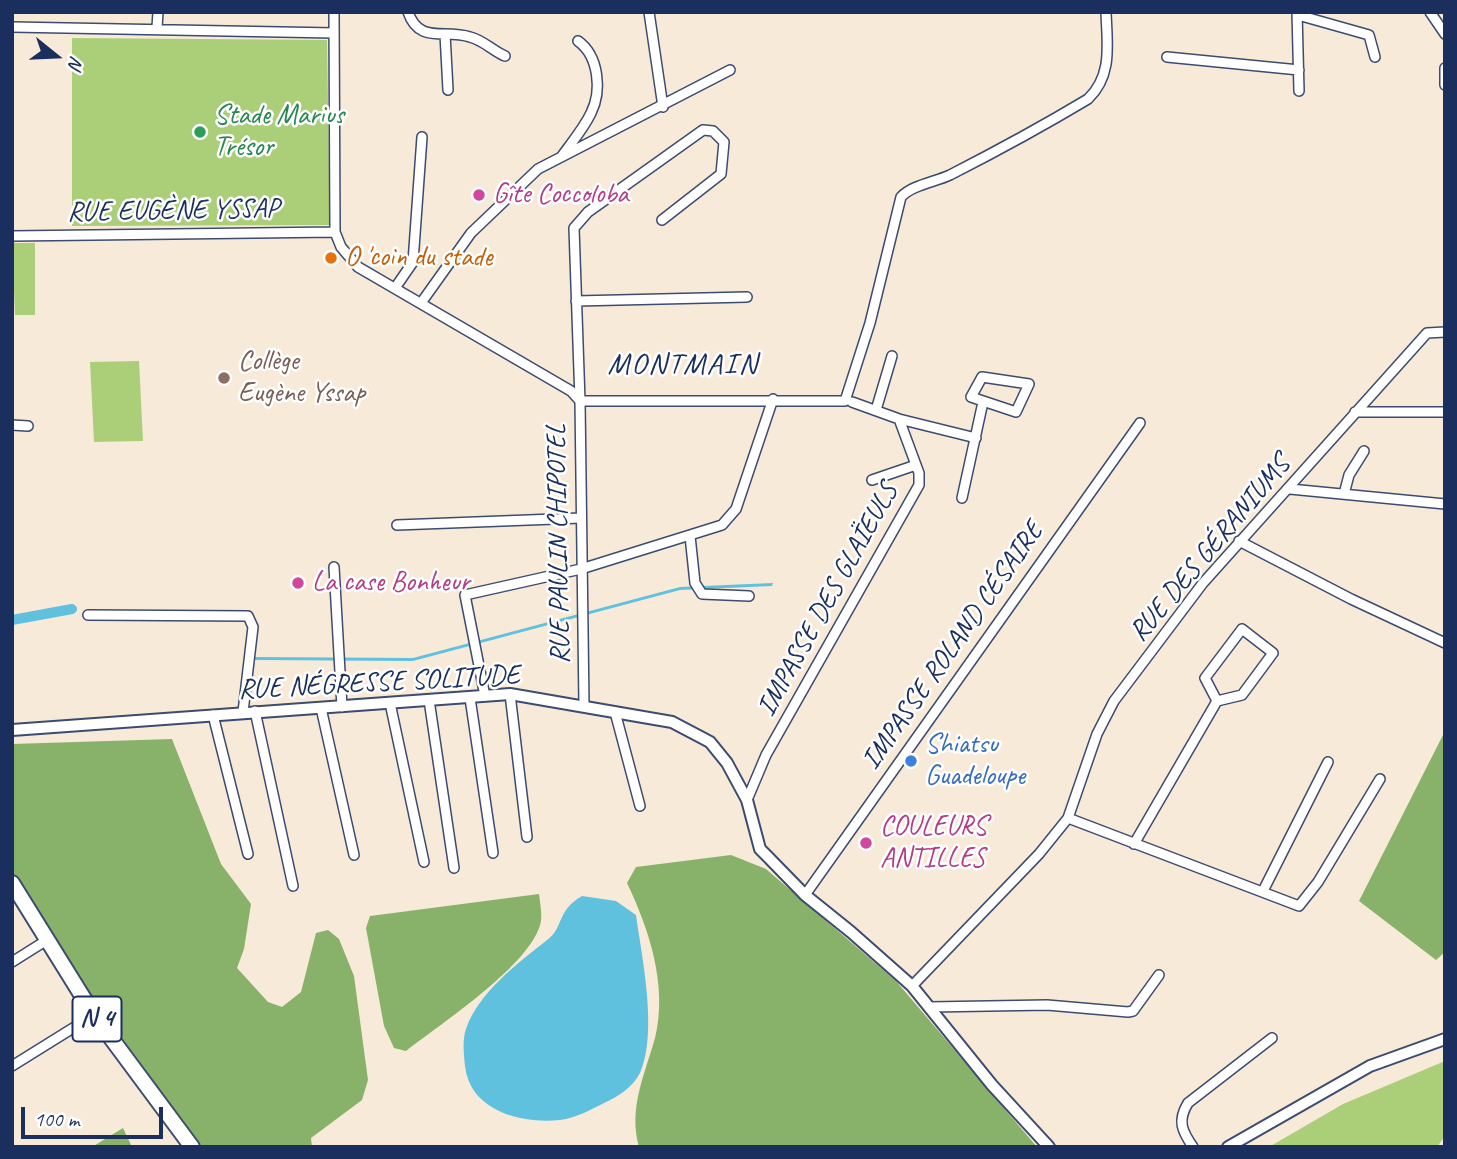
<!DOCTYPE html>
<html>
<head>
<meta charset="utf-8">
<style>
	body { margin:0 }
	#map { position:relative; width:1457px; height:1159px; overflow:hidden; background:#f8ead9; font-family:Caveat,sans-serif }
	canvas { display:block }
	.frame { position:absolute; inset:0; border:14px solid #1b2f5e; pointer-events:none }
	.north { position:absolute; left:21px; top:21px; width:70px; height:70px; -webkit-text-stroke:5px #fff; paint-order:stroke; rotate:108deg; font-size:19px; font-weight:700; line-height:28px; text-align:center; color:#1b2f5e }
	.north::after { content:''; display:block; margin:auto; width:24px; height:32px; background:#1b2f5e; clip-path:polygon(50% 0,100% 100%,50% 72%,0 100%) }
	.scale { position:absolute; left:21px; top:1107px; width:142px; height:32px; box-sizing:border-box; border:4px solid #1b2f5e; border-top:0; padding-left:9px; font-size:21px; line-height:24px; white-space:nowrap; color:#1b2f5e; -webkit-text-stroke:5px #fff; paint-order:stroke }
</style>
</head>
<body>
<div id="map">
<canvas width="1457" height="1159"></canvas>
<div class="frame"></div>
<div class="north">N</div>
<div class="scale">100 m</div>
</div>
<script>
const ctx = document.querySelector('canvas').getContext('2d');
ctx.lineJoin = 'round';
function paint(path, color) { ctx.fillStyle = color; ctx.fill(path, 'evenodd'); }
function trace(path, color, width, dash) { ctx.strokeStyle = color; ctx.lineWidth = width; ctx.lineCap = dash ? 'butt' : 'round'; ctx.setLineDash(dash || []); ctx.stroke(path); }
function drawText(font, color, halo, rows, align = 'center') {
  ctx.font = font + ' Caveat,sans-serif'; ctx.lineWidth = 5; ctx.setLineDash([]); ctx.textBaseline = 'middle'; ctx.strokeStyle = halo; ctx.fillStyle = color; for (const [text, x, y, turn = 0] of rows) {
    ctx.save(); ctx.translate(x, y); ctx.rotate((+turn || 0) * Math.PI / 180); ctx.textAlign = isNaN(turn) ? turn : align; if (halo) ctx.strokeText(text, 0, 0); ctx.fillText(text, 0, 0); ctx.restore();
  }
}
const green = new Path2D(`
	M72 38 327 40 330 225 72 226Z
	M12 243H35V315H15Z
	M139 361 143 441 94 442 90 362Z
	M1445 1061V1136L1437 1147H1269L1343 1104Z`);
const forest = new Path2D(`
	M1445 731V952L1436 960 1359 901Z
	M172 739 221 864 251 904 244 949 237 968 268 1002 282 1007 301 992 316 933 328 930 339 939 354 976 368 1080 362 1100 311 1138 312 1147H202L97 1010 12 872V744Z
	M731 855 766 869 896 981 1037 1147H639C628 1108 645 1074 655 1038 668 986 649 929 627 883L636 867Z
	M539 894C540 902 542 913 541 921 534 963 439 1025 406 1051L394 1048 384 1026 366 928 370 916Z
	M123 1128 132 1147H92Z`);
const water = new Path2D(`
	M773 583 772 586 680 590 413 661 255 660V657L413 658 680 587Z
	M582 896 616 901 636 915C642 958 658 1032 640 1073 633 1087 618 1097 604 1103 590 1110 576 1118 560 1120 521 1124 470 1111 465 1066 464 1055 462 1040 466 1029 478 993 518 963 547 940 564 928 556 911 582 896Z`);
const canal = new Path2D(`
	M12 620 72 609`);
const minor = new Path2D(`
	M334 12 335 232 341 247 358 267 571 391 580 401
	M408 12C419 44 444 29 470 37 483 40 493 51 505 56
	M649 12 663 107
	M1297 12 1299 91
	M1430 12 1445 34
	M1298 15 1369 35 1375 57
	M12 27 334 33
	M157 28 158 12
	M445 34 448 90
	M1167 57 1299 70
	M1445 68V85
	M562 156C572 142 584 128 591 113 602 91 599 56 578 41
	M12 236 335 232
	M395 288 413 262 422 137
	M576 301 747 297
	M421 303 471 233 538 169 730 70
	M982 377 1029 384 1016 412 971 397Z
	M580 401H845L870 323 901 197C912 185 935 182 950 175 997 151 1043 126 1088 99 1113 75 1107 44 1106 12
	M852 402 899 419 976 438
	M876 410 892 356
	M1355 412H1445
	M12 425 28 426
	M872 480 916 465
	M1290 489 1445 504
	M1344 494 1349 475 1364 451
	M962 498 983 402
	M397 525 581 518
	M690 536 695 583 702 594 749 596
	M1239 541 1351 599 1445 643
	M334 567 342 707
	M88 615 248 616 253 627 243 712
	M510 694 527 837
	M485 696 465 595 581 569 722 525 736 509 773 399
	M470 698 493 853
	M429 700 454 868
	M390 703 424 862
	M584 706 580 401 574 228 588 212 703 130 713 131 724 142 721 174 662 220
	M321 708 354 855
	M255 711 293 886
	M615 712 640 806
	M213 715 248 854
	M747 800 766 755 919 485V473L899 419
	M1068 818 1299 906 1318 882 1380 779
	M1134 844 1217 701 1242 695 1273 653 1242 629 1205 678 1217 701
	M1263 891 1328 762
	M805 895 1140 423
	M12 962 47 940
	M912 986 1039 854 1068 818 1097 734 1114 701 1203 583 1427 333 1445 332
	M930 1007 1047 1005 1128 1012 1133 1011 1159 975
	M12 1066 94 1015
	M1193 1147C1182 1131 1177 1121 1188 1103L1272 1038`);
const tertiary = new Path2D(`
	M12 730 510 694 672 722 710 742 727 763 747 800 760 849 769 858 805 895 851 932 912 986 992 1085 1049 1147
	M1228 1147 1370 1066 1445 1039`);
const primary = new Path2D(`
	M12 883 94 1015 192 1147`);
const markers = [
	[200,132,7,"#2e9e5b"],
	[479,195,7,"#d1479c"],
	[331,258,7,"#e8710a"],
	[224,378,7,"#8d6e63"],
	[298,583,7,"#d1479c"],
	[911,761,7,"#3f7fe0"],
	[866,843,7,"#d1479c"]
];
const shields = [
	[97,1019,49]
];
const shieldNames = [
	["N 4",97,1019]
];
const leisureNames = [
	["Stade Marius",214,116],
	["Trésor",214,148]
];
const hotelNames = [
	["Gîte Coccoloba",493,195],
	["La case Bonheur",312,583],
	["COULEURS",880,827],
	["ANTILLES",880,859]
];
const streetNames = [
	["RUE EUGÈNE YSSAP",173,211,-1],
	["RUE PAULIN CHIPOTEL",559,544,-91],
	["RUE DES GÉRANIUMS",1210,549,-50],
	["IMPASSE DES GLAÏEULS",828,600,-61],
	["IMPASSE ROLAND CÉSAIRE",953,646,-55],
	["RUE NÉGRESSE SOLITUDE",379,683,-3]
];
const foodNames = [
	["O 'coin du stade",345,258]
];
const educationNames = [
	["Collège",238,362],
	["Eugène Yssap",238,394]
];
const shopNames = [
	["Shiatsu",925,745],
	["Guadeloupe",925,777]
];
const neighbourhoodNames = [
	["MONTMAIN",683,365]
];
paint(green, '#abcf79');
paint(forest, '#88b269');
paint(water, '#60c1df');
trace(canal, '#60c1df', 10);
trace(minor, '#3c4b70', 12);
trace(tertiary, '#3c4b70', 14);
trace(primary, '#3c4b70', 18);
trace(minor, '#fff', 9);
trace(tertiary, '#fff', 10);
trace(primary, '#fff', 14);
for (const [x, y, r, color] of markers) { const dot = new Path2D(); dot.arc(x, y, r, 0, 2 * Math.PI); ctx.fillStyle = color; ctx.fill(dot); trace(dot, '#fff', 2.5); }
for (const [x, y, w] of shields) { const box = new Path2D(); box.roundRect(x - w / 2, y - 22.5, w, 45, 5); ctx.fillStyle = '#fff'; ctx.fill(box); trace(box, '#1b2f5e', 2); }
drawText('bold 26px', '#1b2f5e', null, shieldNames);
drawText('28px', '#27864d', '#fff', leisureNames, 'left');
drawText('28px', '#b23c85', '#fff', hotelNames, 'left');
drawText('28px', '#1b2f5e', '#fff', streetNames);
drawText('28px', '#c56008', '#fff', foodNames, 'left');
drawText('28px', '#785e54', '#fff', educationNames, 'left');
drawText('28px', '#366cbe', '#fff', shopNames, 'left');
ctx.letterSpacing = '2px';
drawText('30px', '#1b2f5e', '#fff', neighbourhoodNames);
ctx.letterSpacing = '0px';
</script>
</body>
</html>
